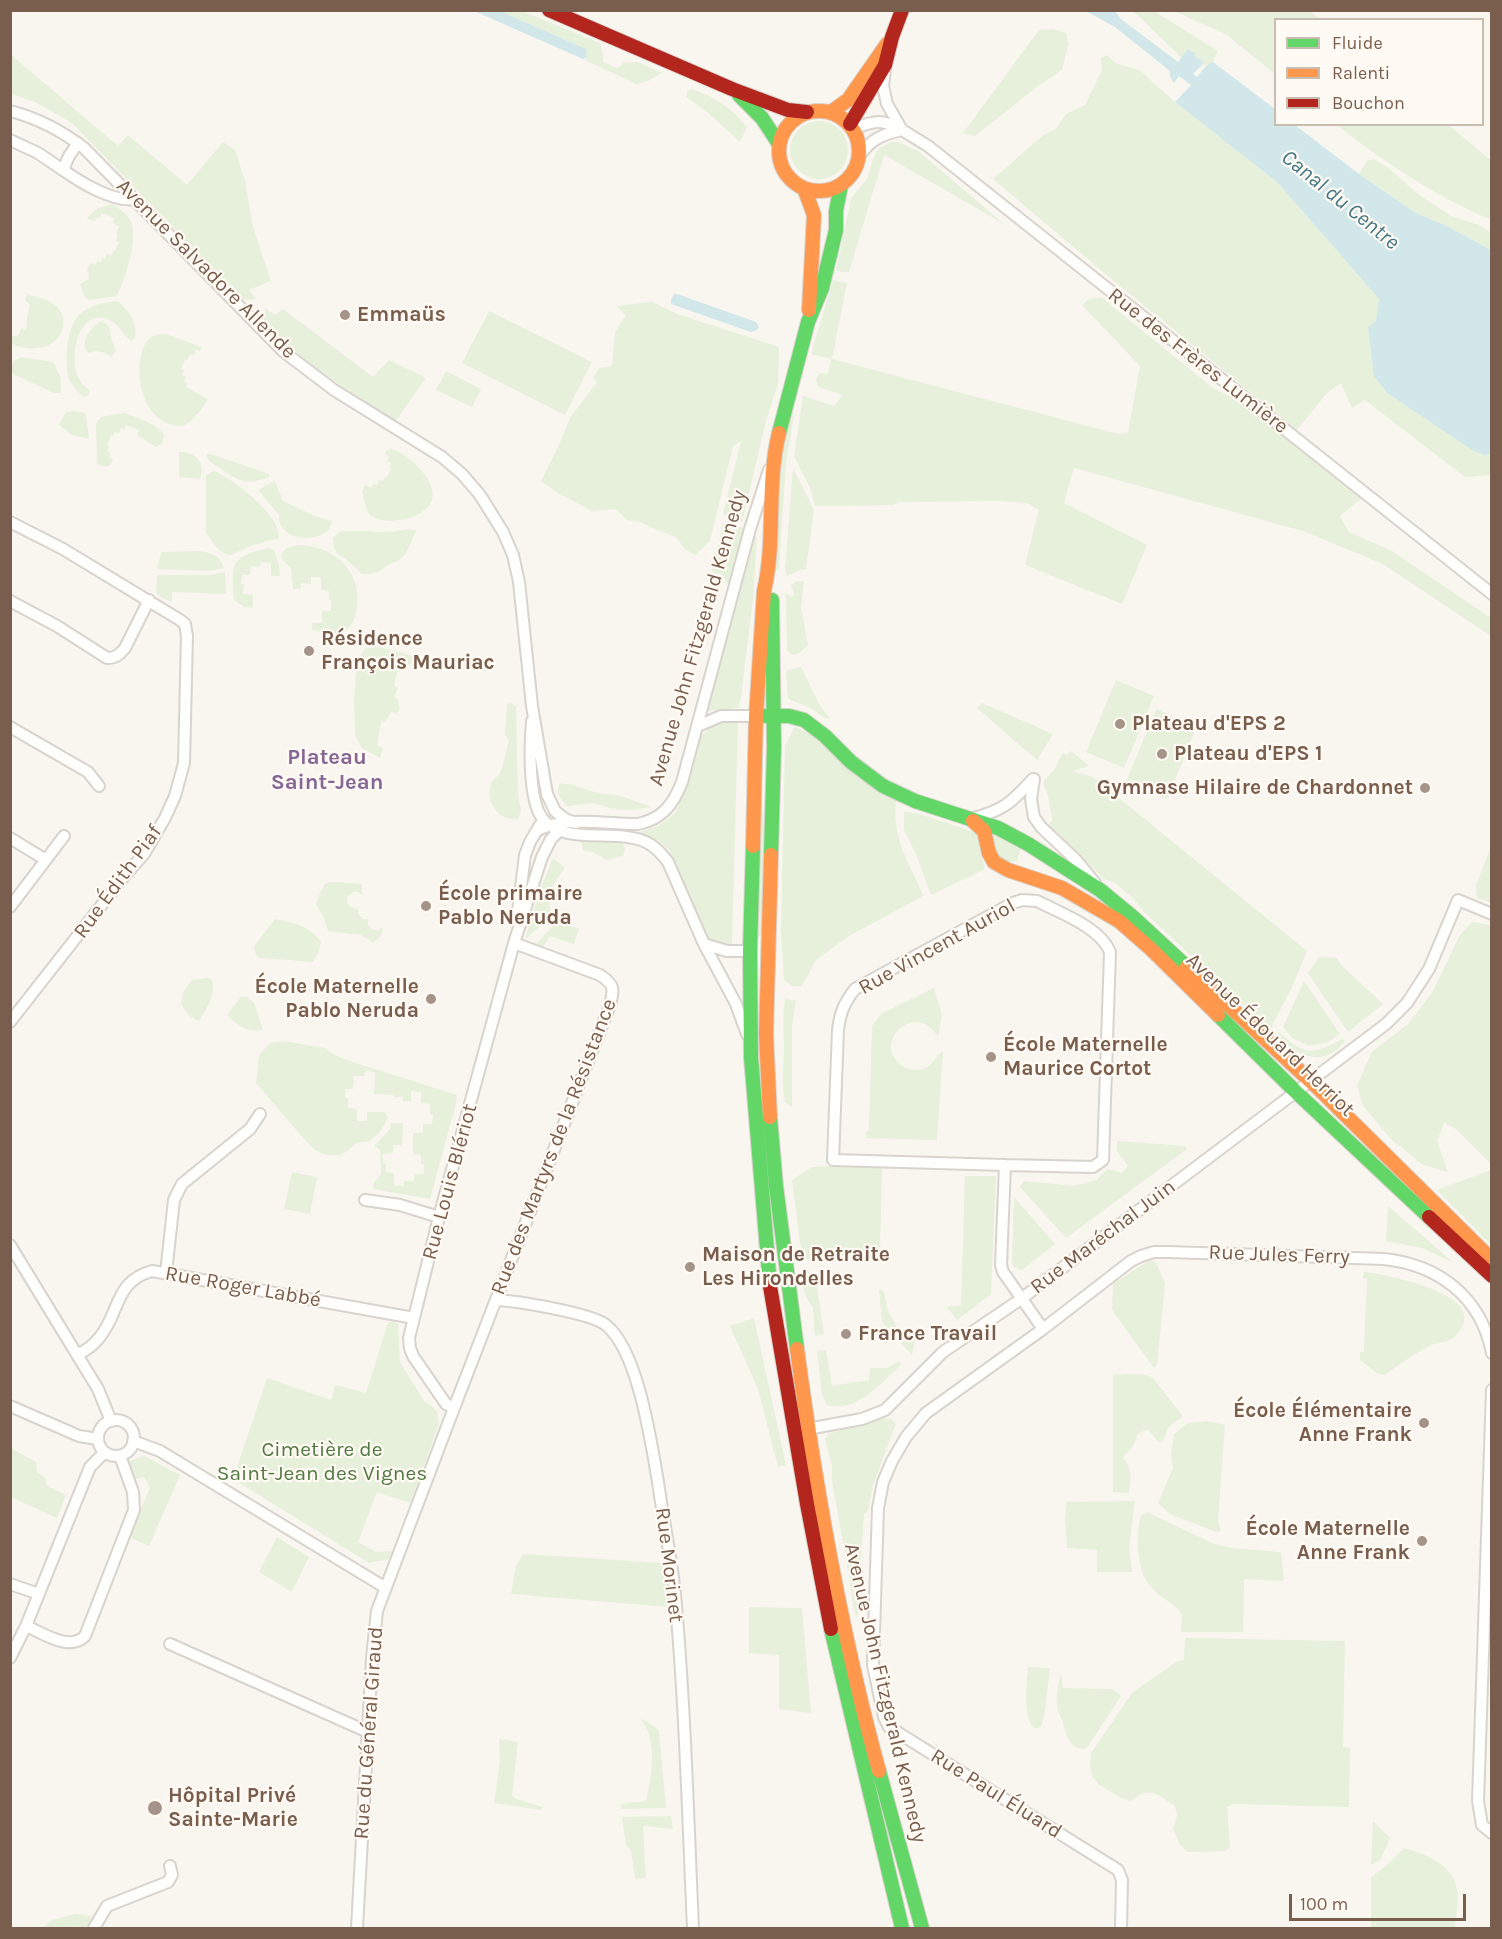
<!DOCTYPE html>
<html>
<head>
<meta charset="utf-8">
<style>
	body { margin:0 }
	#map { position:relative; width:1502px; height:1939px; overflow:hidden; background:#f9f6f0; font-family:Karla,sans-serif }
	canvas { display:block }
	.frame { position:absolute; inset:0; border:12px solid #795e4e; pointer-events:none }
	.legend { position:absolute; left:1274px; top:18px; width:210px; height:108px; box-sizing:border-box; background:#fffaf3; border:2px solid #c9bcb1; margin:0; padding:8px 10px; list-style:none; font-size:18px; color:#795e4e }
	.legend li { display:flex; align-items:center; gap:12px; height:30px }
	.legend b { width:30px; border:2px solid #c9bcb1 }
	.scale { position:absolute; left:1289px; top:1894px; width:177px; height:27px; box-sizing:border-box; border:3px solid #795e4e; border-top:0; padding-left:8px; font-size:18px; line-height:21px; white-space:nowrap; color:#795e4e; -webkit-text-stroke:4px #fffaf3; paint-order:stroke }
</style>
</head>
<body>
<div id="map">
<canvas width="1502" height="1939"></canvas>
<div class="frame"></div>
<ul class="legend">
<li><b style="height:8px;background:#63d668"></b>Fluide</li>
<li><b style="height:8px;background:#ff974d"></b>Ralenti</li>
<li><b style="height:8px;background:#b3261e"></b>Bouchon</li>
</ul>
<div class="scale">100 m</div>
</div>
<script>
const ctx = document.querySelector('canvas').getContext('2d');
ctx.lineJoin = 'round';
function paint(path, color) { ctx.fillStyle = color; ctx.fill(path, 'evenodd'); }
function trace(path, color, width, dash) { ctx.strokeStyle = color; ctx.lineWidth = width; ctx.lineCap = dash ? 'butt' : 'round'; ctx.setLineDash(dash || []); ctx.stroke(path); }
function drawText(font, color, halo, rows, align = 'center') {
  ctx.font = font + ' Karla,sans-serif'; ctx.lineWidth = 4.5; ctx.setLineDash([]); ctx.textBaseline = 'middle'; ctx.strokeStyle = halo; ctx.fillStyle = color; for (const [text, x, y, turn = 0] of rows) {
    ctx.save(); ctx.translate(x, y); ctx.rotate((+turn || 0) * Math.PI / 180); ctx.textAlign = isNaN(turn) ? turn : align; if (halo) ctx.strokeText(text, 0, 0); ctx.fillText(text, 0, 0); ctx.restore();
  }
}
const green = new Path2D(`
	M500 11H522L600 43 603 55V62L618 68 623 63 638 62 662 73 648 81 636 84 583 59H586V49Z
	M1133 11H1154L1218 51 1213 62 1206 66 1203 64 1202 60 1194 56 1196 54 1188 49 1182 58Z
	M1174 11H1309L1320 19 1276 20 1275 74 1227 35Z
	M1053 29 1066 33 1068 44 1062 70C1031 89 1004 114 975 136L963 133 1039 30Z
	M10 54 118 146 128 135 187 185 223 142 235 150 245 181 253 227 271 281 249 290 256 299 244 300 72 123 33 101 11 94Z
	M1107 55 1115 63 1139 70 1175 102 1277 182 1379 299 1374 376 1387 393 1472 450 1484 455 1491 454V475L1465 477 1365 400 1352 408 1341 383 1327 393 1297 430 1103 272 993 179 1042 136 1057 128 1066 114 1085 105 1102 70 1101 59Z
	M692 89C717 99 730 106 747 127L740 142 707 112 686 97 687 91Z
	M790 150a29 29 0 1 1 58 0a29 29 0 1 1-58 0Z
	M1337 125H1448L1491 160V220C1438 197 1383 162 1337 125Z
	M892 142H898L918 151 1004 224 884 155 849 272 836 271 851 198 867 179 873 159 879 148Z
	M1374 159 1388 168 1419 195 1451 216 1479 225 1491 233V250L1449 227 1416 213 1359 174 1367 161Z
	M112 204C120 209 130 215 132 225 137 244 125 278 117 296L89 300 85 297 80 284 89 279 88 276 89 274 87 270 90 263 96 265 97 261 101 262 102 258 105 259 107 254 111 256 113 251H115L119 242 116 241 118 236 116 235 119 226 113 223 114 218 102 213 99 218 97 217 95 221 86 219 98 208Z
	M833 280 847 283 832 359 1118 434 1128 433 1140 366 1082 305 1089 299 1101 297 1213 388 1237 400 1361 499 1340 516 1349 532 1392 551 1488 616 1491 617V636L1383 564 1303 531 1074 468 1064 503 1147 545 1122 604 1025 565 1039 510 1027 503 1001 501 900 502 893 505 815 506 811 490 794 456 803 396 834 406 843 395 818 387 816 378 821 373 828 374 831 359 811 354Z
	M27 294C37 297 50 300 57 307 70 319 62 340 47 346 35 350 23 349 11 344V335L17 337 22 328 26 330 27 325 26 324 30 304 25 301Z
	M118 301C129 312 138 321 135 338L131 341C122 334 119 323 107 319 77 309 69 358 78 377 81 383 85 387 90 391L88 396 83 397C79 392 74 388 71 383 63 368 66 327 79 315 89 305 105 302 118 301Z
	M653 302 677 314 779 347 778 384 766 421 742 522 723 514 741 441 733 446 710 541 695 555 685 549 676 537 650 527 641 522 627 520 616 509 592 511 558 493 541 481 559 445 570 418 597 382 593 378 599 368 612 366 615 332 626 315 616 306Z
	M265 308 275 315 283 309 373 377 389 360 426 378 395 422 314 367 263 323Z
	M489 311 592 362 565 415 462 363Z
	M101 321C110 325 110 328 111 336 111 341 115 346 116 351L111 357C103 351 97 350 88 353 79 342 91 327 101 321Z
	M166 334 201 347 200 351 196 350 194 356 190 354 187 360H185L181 369 184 370 182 375 186 377 184 382 187 383 186 387 208 399C203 407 195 419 187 424 182 427 175 426 169 424 162 421 155 416 151 410 138 394 133 349 152 337 156 334 161 334 166 334Z
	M21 357 53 362 61 378V393H54L11 373 13 362Z
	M446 371 481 389 472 407 436 390Z
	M791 405 794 417 786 462 779 568 776 571 778 489 781 460Z
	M74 411 82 412 86 415 89 439 72 435 59 425 66 412Z
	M125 413 154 425 164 434 162 444 156 447 137 435 139 430 126 425 124 430 121 428 119 433 115 432 113 436 111 435 107 445 109 446 107 451 111 453 109 457 113 459 111 464 106 467 97 464 96 424 101 417Z
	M391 449C408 453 438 481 432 500 426 517 398 523 382 520 378 519 373 517 369 515L363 497 364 496 362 491 365 485 372 488 374 484 377 485 379 480 383 481 385 477H387L391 468 389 467 391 463 387 461 389 456 385 454 387 450Z
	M179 452C196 452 206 462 200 479L179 477Z
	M207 454H211L269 474V477C241 489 234 476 210 462L207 457Z
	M793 468 814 510 806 569 801 570 787 576 785 570Z
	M214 471C233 479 281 515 279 538L250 546 231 555H227L218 549 206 533V475Z
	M275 481 283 501 317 517 332 521C330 526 330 531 325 533 307 543 278 538 279 515L258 490Z
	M723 523 729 525 745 528 729 588 723 575 712 572Z
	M406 529 416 530C412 540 408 554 399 560 396 562 392 562 389 564 378 572 377 574 362 574L345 558 337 554 334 547 333 538 339 532C361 528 384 536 406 529Z
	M754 537H757L753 599 741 697 738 708 708 711 714 681Z
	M299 545C333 545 363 572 357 608 355 620 350 628 341 635L312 630V623H322V611H331V601L329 600V591L321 590V577H311V584L301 583V589H293L291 568 283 561 281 555 286 548Z
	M269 548 274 550 279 565 280 576H271V563L261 562 260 567 251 566 250 575H242L241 584H244L243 594 253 595V608L244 607 234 600C232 563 229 557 269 548Z
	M199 551C212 553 220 555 224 568L209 571 157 569 161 552Z
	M225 572 226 594 172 592V602L160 597 156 592 157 575H210Z
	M797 581H804L801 607 808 645 798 654 792 655 787 650 786 594 791 597 794 595 791 585Z
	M380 647 416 657 414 662 412 661 410 665 407 664 405 668 402 667 400 672H397L394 686 398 688 394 697 399 700 398 704 400 706 397 714 391 712 385 722 381 721 377 746 383 748 380 758 362 748 355 735 354 699 357 660 366 648Z
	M801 667 819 704 830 719C820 718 816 710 807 706 800 703 794 703 788 698L786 671Z
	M1116 680 1154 696 1124 768 1086 752Z
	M511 703 516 706 518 794 521 811 518 819C500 822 484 802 491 784 492 780 498 777 500 773 504 763 506 751 509 741L505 735 507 704Z
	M982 703 1053 734 1037 760 977 708Z
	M1156 709 1197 726 1167 799 1126 782Z
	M724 721H738L732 945C721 947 713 943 705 936L669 850 659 841 637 833 658 826 675 813 689 781 701 736 714 724Z
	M795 727 814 736 825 745 844 765 880 794 896 800C892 843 909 859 923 896L849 936 816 960 801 987 792 986 784 980 781 931 785 745Z
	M1071 751 1089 766 1072 771 1093 777 1307 951 1293 985 1270 1030 1143 911 1134 899 1115 883 1104 879 1077 852 1047 827 1052 820 1048 796 1043 782 1055 769 1059 759 1063 753 1067 755Z
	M560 783 574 785 597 793 621 796 651 807 632 810 613 809 593 803 567 806C560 798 555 794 560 783Z
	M760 794 764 815 763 929 757 941Z
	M904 812 916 813 974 832C981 840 981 858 985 869L931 895 916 854 904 830Z
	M993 832 1021 847 1017 861C997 864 991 849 993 832Z
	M581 842H622L625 849 623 856 606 860 593 852 583 850Z
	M1491 847 1492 903H1491L1477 898 1476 885Z
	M553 858 565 868C554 882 544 898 553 915L525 939 541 887Z
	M333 882 362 884V895L358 892H353L347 897V903L352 908 358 909V914L363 919H368V925L373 930H379L382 927V934L374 943 361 935 328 931 324 918 316 904 320 893 325 884Z
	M275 919C293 922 310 926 321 942L319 951 313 962 260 958 256 956 254 946Z
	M558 921 579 929 574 944 550 936 542 948 535 945Z
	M1472 922 1491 925V1164L1456 1129 1444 1123 1437 1141 1448 1172 1423 1165 1392 1140 1363 1106 1357 1085 1372 1052 1408 1024 1432 993 1460 935Z
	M1319 957 1337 958 1341 965 1383 1004 1348 1032 1308 973Z
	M208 978 212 980C217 993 206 1010 199 1021 190 1018 185 1011 181 1004L183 992 192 980Z
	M1304 981 1340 1034 1328 1042 1310 1046 1292 1038 1283 1027Z
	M934 988 942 1016 938 1037C916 1000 871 1042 901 1065 907 1070 915 1071 923 1069 933 1066 935 1056 943 1051L937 1140 866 1138V1132L869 1131 872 1026 881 1014Z
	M241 997H247L254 1003 263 1030C247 1033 238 1026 227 1015Z
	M785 998 796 1001 792 1025V1107L785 1102C781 1082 784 1065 784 1045 783 1029 783 1014 785 998Z
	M1279 1032C1305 1055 1311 1056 1342 1039L1345 1041C1322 1070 1298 1055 1275 1036Z
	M283 1041 325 1048 333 1054 346 1060 457 1095 455 1107 430 1199 373 1189 374 1182 381 1174 380 1150 374 1146 390 1129 391 1123H403L402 1145H393V1153L383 1154V1163L386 1164V1172L394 1173V1185L404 1186V1181H414V1175L424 1174V1165L421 1164V1155L413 1154V1133H423V1124H432L433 1115 430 1114V1104L421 1103V1092L411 1091V1101H403V1097H394L393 1095 374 1094 375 1072 365 1071 364 1076H354L353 1089H345V1098H348V1108L357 1109V1121H367V1112H384L388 1117 385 1124 379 1133 369 1141 356 1143 348 1151 340 1155H326L315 1150 305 1140 256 1083 259 1055 270 1043Z
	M1117 1141 1185 1146 1187 1149 1066 1238 1020 1187 1024 1181 1074 1186 1097 1180 1107 1169 1122 1173 1128 1166 1117 1151Z
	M846 1166 882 1167 880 1253 811 1261 802 1257 792 1180 812 1167Z
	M1491 1170H1492L1491 1245 1437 1190Z
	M292 1172 317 1177 310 1214 284 1209Z
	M965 1176H996L991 1294 957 1320 947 1307 961 1305Z
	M1014 1197 1055 1244 1022 1270 1013 1267 1012 1261Z
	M1388 1206 1454 1263 1422 1248 1386 1241Z
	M1150 1260 1156 1262 1165 1283 1157 1365 1154 1368 1112 1310 1113 1284Z
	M806 1271 815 1273 824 1334 815 1336 813 1307C804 1298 802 1284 803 1273Z
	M1364 1272C1389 1275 1499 1296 1454 1337 1448 1342 1439 1342 1432 1345 1415 1353 1400 1364 1385 1375L1378 1374 1360 1360V1352H1364L1367 1279H1363Z
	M879 1289 884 1292 887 1308 901 1335 918 1327 912 1355 882 1322Z
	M754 1318 786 1465 778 1467 758 1389 730 1326Z
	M393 1321 398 1324 400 1362 424 1401 433 1407 437 1412 439 1424 410 1503 377 1492 358 1542 376 1552 392 1551 389 1559 369 1563 233 1479 267 1378 331 1400 335 1385 366 1393 388 1323Z
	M826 1350 832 1386 869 1380 870 1368H887L898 1362 902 1364C883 1381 856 1414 827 1405L822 1394 817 1351Z
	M1127 1374 1146 1375 1153 1378 1182 1415 1181 1418 1169 1426 1163 1441 1158 1442 1149 1430C1133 1432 1139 1436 1133 1446 1130 1451 1126 1452 1123 1458 1133 1469 1131 1479 1129 1493L1113 1492V1375Z
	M881 1418 891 1419 896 1424 873 1485 868 1511 864 1514 857 1619 853 1605 850 1582 832 1481V1466L825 1439 828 1434Z
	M1207 1421 1225 1425 1218 1521 1221 1531 1216 1532 1170 1514 1158 1503 1173 1468 1171 1454 1174 1434 1188 1423Z
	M11 1448 36 1462 37 1472 45 1478 47 1486 66 1495 57 1518 11 1497Z
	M144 1456 180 1475 149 1546 128 1537 150 1488 144 1477 135 1479 129 1461Z
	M1135 1501 1129 1547 1132 1572H1097V1550L1067 1548 1065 1517 1067 1502Z
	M1149 1513 1212 1543 1230 1548 1281 1552 1284 1581 1244 1579 1243 1632H1181L1182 1615 1178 1609C1168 1600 1152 1592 1146 1580 1137 1566 1135 1528 1142 1514Z
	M277 1537 309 1557 292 1592 259 1572Z
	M523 1554 662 1563 669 1607 511 1594 516 1566Z
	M749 1607 802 1608 811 1713 779 1709V1655L749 1653Z
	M1185 1638 1345 1641 1343 1747 1350 1748 1349 1807 1233 1804 1227 1807 1230 1847 1226 1851 1188 1852 1180 1845 1173 1829 1177 1816 1175 1806C1157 1794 1150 1785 1131 1801L1121 1798 1098 1784 1093 1777 1090 1766 1091 1753 1132 1693 1176 1662 1184 1660Z
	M1028 1667 1050 1668 1045 1712 1041 1727 1035 1728C1022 1721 1027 1681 1028 1667Z
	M1061 1673 1063 1688 1113 1689 1121 1696 1087 1748C1069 1752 1066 1733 1062 1720 1060 1716 1058 1711 1057 1706 1056 1695 1059 1683 1061 1673Z
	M641 1719 647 1721 659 1731 666 1808 620 1809 622 1804 646 1801C652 1774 658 1743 641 1719Z
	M499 1739 518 1742 512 1796 516 1799 543 1807 540 1810 494 1803 500 1761Z
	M671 1816 673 1829 643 1826 646 1878 635 1879 631 1851 626 1845 622 1817Z
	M1373 1821 1390 1838 1380 1860 1371 1865Z
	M1404 1848C1427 1855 1453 1864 1457 1890 1459 1902 1456 1916 1455 1928H1371V1877L1386 1866Z
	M75 1914 92 1916 87 1927C71 1925 57 1929 42 1928L52 1920Z`);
const water = new Path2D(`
	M474 11H500L586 49 587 57 583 59Z
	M1086 11H1115L1121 19 1178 62 1188 49 1196 54 1194 56 1202 60 1203 64 1193 74 1197 77 1206 66 1213 62 1275 109 1276 124 1295 125 1359 174 1416 213 1449 227 1491 250V454L1484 455 1472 450 1387 393 1374 376 1368 327 1376 321 1379 299 1277 182 1175 102 1191 85 1179 76 1174 83 1170 76V71L1115 27Z
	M674 294H677L756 322 759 327 757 330 751 332 671 304V300Z`);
const street = new Path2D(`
	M885 69 883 86 887 104 902 130 928 146 1492 594
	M10 111C38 118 62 131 84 148L284 352 334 390 442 457 462 474 480 495 503 532 513 555 519 582 532 706 547 794 555 811 565 819 576 823
	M854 129C874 120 883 119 902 130 883 134 871 139 859 156
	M10 140 38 153 63 170 69 156 78 143
	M63 170C80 182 114 203 135 199
	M10 522 63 549 180 620 185 624 187 636 184 763 175 796 165 818 144 854 122 879 10 1022
	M10 601 57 626 107 658C116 658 119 655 125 648L149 600
	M532 721C530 745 528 798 542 818 563 847 618 827 648 843 657 848 662 854 668 862L704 944 736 1004 747 1034
	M698 726 721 716H756
	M10 727 88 772 99 786
	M1034 779 1031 799 1034 817 1041 827 1076 860 1095 883
	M971 819C1004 810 1011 803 1033 779
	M538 830C565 816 607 824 638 824 662 819 673 805 682 782L750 529 769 470
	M10 838 46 860
	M10 907 64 836
	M517 919 525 855 530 842 540 825
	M704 944 727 951H750
	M1005 1165 833 1160 838 1030C840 1013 844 1003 855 989L1013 903 1022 900 1037 901C1060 913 1100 927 1110 952L1103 1160 1093 1167 1005 1165 1001 1265 1003 1272 1043 1329
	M365 1200 400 1205 439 1217
	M10 1245 98 1389 111 1421
	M166 1273 174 1200 182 1184 250 1129 260 1114
	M496 1300C517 1301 591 1313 606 1325 638 1351 651 1441 658 1482 663 1519 671 1556 675 1594 685 1704 688 1817 693 1928
	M77 1355C85 1351 93 1346 99 1338 120 1314 114 1281 152 1271L414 1318
	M1492 1390 1478 1801 1482 1825 1492 1833
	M10 1406 79 1436 98 1439
	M454 1408 446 1404 413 1356 410 1348 409 1338 439 1217 514 943 542 857 551 839 559 831
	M98 1438a18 18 0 1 1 36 0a18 18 0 1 1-36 0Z
	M802 1430 862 1419 885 1410 943 1352 1021 1299 1386 1024 1407 1003 1429 969 1458 900 1492 914
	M133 1441 160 1451 386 1588
	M10 1584 39 1594
	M26 1626C43 1633 69 1652 85 1636L134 1510 133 1492 120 1456
	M170 1644 368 1732
	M10 1658 26 1626 90 1467 105 1452
	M94 1928 107 1906 168 1882 172 1875 170 1866
	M357 1928 372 1658 377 1611 454 1408 610 1005C614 989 615 985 600 975L514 943
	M1121 1928 1122 1880 1118 1870 889 1727 884 1717 873 1665 878 1508 883 1482 892 1461 906 1437 926 1413 1043 1329 1131 1261 1141 1256 1154 1252H1168L1384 1259C1439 1265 1481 1297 1492 1353`);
const fast = new Path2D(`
	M739 95 762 118 779 144
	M779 433 808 322 822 288 836 230V211L841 185
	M765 716H789L804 720 825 736 851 762 883 786 915 801 998 828 1028 844 1100 890 1134 918 1187 967
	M753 846 750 951 751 1057 770 1286
	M771 855 774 747 772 600
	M1218 1015 1296 1092 1429 1217
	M770 1117 776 1186 797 1349
	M831 1629 902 1928
	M879 1771 922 1928`);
const slow = new Path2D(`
	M779 151a40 40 0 1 1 80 0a40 40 0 1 1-80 0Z
	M831 112 848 100 887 44
	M804 188 814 215 809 310
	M973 821 984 831 989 853 994 862 1008 870 1062 888 1119 921 1151 949 1218 1015
	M753 846 756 716 764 591C776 540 766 485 779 433
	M1187 967 1317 1087 1492 1260
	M770 1117 766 1034 771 855
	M797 1349C816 1491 841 1633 879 1771`);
const jam = new Path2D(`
	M549 10 732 89 788 110 807 112
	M850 124 885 65 892 37 902 10
	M1429 1217 1492 1276
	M770 1286 807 1504 831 1629`);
const markers = [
	[345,315,6,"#a69387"],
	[309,651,6,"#a69387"],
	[1120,724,6,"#a69387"],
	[1162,754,6,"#a69387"],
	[1425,788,6,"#a69387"],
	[426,906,6,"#a69387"],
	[431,999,6,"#a69387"],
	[991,1057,6,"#a69387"],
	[690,1267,6,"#a69387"],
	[846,1334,6,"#a69387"],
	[1424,1423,6,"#a69387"],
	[1422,1541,6,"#a69387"],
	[155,1808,8,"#a69387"]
];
const streetNames = [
	["Avenue Salvadore Allende",206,269,45],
	["Rue des Frères Lumière",1198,361,38],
	["Avenue John Fitzgerald Kennedy",698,638,-74],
	["Rue Édith Piaf",118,882,-54],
	["Rue Vincent Auriol",937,947,-29],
	["Avenue Édouard Herriot",1270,1035,44],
	["Rue des Martyrs de la Résistance",554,1147,-69],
	["Rue Louis Blériot",450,1182,-75],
	["Rue Maréchal Juin",1103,1237,-37],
	["Rue Jules Ferry",1279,1255,2],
	["Rue Roger Labbé",243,1287,10],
	["Rue Morinet",669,1565,83],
	["Avenue John Fitzgerald Kennedy",885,1693,77],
	["Rue du Général Giraud",369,1733,-86],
	["Rue Paul Éluard",996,1794,32]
];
const poiNames = [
	["Emmaüs",357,315],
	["Résidence",321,639],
	["François Mauriac",321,663],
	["Plateau d'EPS 2",1132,724],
	["Plateau d'EPS 1",1174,754],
	["Gymnase Hilaire de Chardonnet",1413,788,"right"],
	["École primaire",438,894],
	["Pablo Neruda",438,918],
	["École Maternelle",419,987,"right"],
	["Pablo Neruda",419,1011,"right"],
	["École Maternelle",1003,1045],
	["Maurice Cortot",1003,1069],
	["Maison de Retraite",702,1255],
	["Les Hirondelles",702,1279],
	["France Travail",858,1334],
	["École Élémentaire",1412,1411,"right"],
	["Anne Frank",1412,1435,"right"],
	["École Maternelle",1410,1529,"right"],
	["Anne Frank",1410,1553,"right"],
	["Hôpital Privé",168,1796],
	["Sainte-Marie",168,1820]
];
const parkNames = [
	["Cimetière de",322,1450],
	["Saint-Jean des Vignes",322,1474]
];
const waterNames = [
	["Canal du Centre",1340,200,39]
];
const neighbourhoodNames = [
	["Plateau",327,758],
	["Saint-Jean",327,783]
];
paint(green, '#e6f0db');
paint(water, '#d1e7ea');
trace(street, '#d9d3cd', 14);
trace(fast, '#d8d2cb', 16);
trace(slow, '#d8d2cb', 16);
trace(jam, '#d8d2cb', 16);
trace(street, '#fefefd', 10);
trace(fast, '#63d668', 14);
trace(slow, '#ff974d', 14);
trace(jam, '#b3261e', 14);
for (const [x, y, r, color] of markers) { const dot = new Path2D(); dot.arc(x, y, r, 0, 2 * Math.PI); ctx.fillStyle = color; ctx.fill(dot); trace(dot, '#fffaf3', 2); }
drawText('21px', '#795e4e', '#fffaf3', streetNames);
drawText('bold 21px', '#795e4e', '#fffaf3', poiNames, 'left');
drawText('21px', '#517942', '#fffaf3', parkNames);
drawText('italic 22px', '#447884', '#fffaf3', waterNames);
drawText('bold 22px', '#866694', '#fffaf3', neighbourhoodNames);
</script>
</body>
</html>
